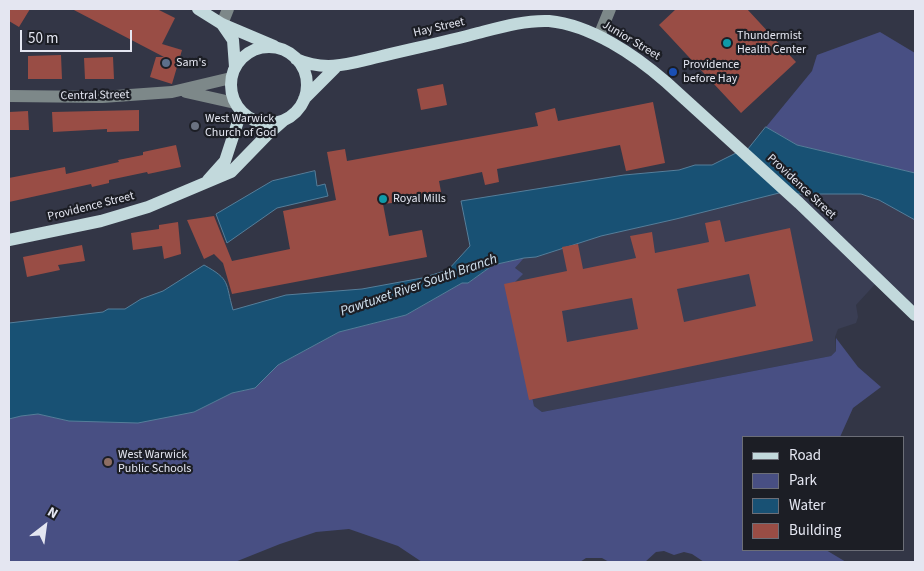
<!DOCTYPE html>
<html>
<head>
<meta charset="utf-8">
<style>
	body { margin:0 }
	#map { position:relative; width:924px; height:571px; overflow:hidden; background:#333646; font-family:"Source Sans 3",sans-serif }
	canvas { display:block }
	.frame { position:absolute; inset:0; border:10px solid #e4e6f1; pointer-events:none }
	.legend { position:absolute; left:742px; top:436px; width:162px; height:115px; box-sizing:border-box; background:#1c1e25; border:1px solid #6c6e77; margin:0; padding:6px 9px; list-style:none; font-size:15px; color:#e4e6f1 }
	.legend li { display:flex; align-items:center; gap:10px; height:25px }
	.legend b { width:25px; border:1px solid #6c6e77 }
	.north { position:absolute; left:20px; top:501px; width:50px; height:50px; -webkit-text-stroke:4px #1c1e25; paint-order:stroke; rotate:30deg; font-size:14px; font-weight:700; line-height:20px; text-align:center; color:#e4e6f1 }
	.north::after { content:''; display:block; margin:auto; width:18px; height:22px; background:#e4e6f1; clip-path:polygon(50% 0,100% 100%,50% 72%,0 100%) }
	.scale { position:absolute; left:20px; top:30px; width:112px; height:22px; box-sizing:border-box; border:2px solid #e4e6f1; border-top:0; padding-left:6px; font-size:15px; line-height:18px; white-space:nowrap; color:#e4e6f1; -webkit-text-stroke:4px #1c1e25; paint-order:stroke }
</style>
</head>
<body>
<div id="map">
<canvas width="924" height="571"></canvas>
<div class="frame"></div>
<ul class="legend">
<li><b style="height:6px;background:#c2d9dc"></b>Road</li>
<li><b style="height:14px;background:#484f83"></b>Park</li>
<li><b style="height:14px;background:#185174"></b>Water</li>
<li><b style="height:14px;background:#994d45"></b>Building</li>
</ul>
<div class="north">N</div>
<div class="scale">50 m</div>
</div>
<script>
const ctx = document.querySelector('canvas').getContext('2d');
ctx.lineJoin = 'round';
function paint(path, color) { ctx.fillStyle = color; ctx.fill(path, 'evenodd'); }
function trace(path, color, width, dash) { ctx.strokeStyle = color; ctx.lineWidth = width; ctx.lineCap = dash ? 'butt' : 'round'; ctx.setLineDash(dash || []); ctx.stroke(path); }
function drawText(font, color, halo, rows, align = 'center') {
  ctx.font = font + ' "Source Sans 3",sans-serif'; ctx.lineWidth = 4.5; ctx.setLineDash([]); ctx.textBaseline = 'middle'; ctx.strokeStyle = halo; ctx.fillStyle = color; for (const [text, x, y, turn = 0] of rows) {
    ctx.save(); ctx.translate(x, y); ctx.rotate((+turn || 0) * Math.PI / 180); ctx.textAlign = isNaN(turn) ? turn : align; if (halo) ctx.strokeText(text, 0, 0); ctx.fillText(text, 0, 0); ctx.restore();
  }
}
const built = new Path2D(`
	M783 192 794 194H861L879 200 915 220V314L878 281 856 305 858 317 856 323 838 329 835 337 836 351 831 356 542 412 534 406 513 307 515 268 524 258 537 257 601 236 676 219Z`);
const green = new Path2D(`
	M880 32 915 53V173L797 145 766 127 812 71 817 55Z
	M524 258 515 268 523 274 515 282 513 307 534 406 542 412 831 356 836 351V338L858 367 881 387 853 408 840 437H743V550H826L846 562H704L692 554 684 552 674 555 664 551 656 552 645 562H609L602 558H586L580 562H422L398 546 349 529 316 532 280 544 235 562H9V419L21 416 38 414 69 421 194 412 232 393 255 388 278 365 339 332 406 315 462 283H468L493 265Z`);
const water = new Path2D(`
	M766 127 797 145 915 173V220L879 200 861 194H794L783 192 676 219 601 236 536 257 524 258 493 265 468 283H462L406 315 339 332 278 365 255 388 232 393 194 412 138 423 69 421 38 414 21 416 9 419V323L103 312 108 309H125L141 299 163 291 204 265C231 280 225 282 233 310L286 295 362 289 422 278 448 270 470 246 461 201 624 175 679 170 695 165H712L736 153 746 151Z
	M315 171 317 186 325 184 328 196 277 208 227 243 216 214 272 181Z`);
const building = new Path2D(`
	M9 9H30L19 27 9 21Z
	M72 9H157L175 18 162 44 182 50 172 84 150 77 156 57H164Z
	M676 9H747L796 62 741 113 659 25Z
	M61 55 62 79H28V56Z
	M113 57 114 79H85L84 58Z
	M443 84 447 105 421 110 417 89Z
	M653 102 665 163 626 171 620 145 497 169 499 182 485 185 482 172 439 181 442 197 383 204 389 236 422 230 427 257 232 294 223 263 214 254 204 259 187 220 214 216 232 261 290 249 283 211 336 200 327 152 345 149 347 161 538 126 535 113 555 108 558 121Z
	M139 110V131L107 132V129L53 132 52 112Z
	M28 111 29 130H9V112Z
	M176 145 181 167 148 174 147 172 109 180V183L92 187 91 184 9 202V178L65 167 66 174 119 162 118 160 143 155V152Z
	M720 220 725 242 790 228 813 341 529 400 504 284 567 271 562 247 578 244 583 269 636 258 630 236 652 232 655 253 709 242 705 223ZM749 274 756 306 684 322 677 289ZM632 298 638 329 567 342 562 311Z
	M178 222 181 254 164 259 162 246 133 250 131 233 159 229V225Z
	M82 245 85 261 58 265 60 270 27 277 23 257Z`);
const minor = new Path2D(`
	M222 24 228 9
	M599 36 610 9
	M186 92 235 103
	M9 96 102 97 172 92 231 78`);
const major = new Path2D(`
	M198 9 222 24 274 46
	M222 24 233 40 235 67
	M231 85a38 38 0 1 1 76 0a38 38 0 1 1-76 0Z
	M296 59C325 72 349 64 378 57 411 49 445 42 478 33 501 27 525 20 549 21 591 25 635 55 666 82L799 203 915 315
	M304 99 336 67
	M208 180 225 161 241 112
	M9 240 101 221 148 207 231 172 267 135 283 121`);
const markers = [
	[727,43,5,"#0f9aa8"],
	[166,63,5,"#5c6f8a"],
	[673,72,5,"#1a4fb4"],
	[195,126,5,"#6b7280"],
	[383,199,5,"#0f9aa8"],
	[108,462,5,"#8d6e63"]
];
const streetNames = [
	["Hay Street",439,28,-13],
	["Junior Street",631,41,31],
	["Central Street",95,96,-1],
	["Providence Street",801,187,43],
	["Providence Street",91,207,-14]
];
const poiNames = [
	["Thundermist",737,36],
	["Health Center",737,50],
	["Sam's",176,63],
	["Providence",683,65],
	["before Hay",683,79],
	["West Warwick",205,119],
	["Church of God",205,133],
	["Royal Mills",393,199],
	["West Warwick",118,455],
	["Public Schools",118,469]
];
const waterNames = [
	["Pawtuxet River South Branch",419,286,-19]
];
paint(built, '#3a3e54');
paint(green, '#484f83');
paint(water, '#185174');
trace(water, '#557e9a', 1);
paint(building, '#994d45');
trace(minor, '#7d8889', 12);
trace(major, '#c2d9dc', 12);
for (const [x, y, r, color] of markers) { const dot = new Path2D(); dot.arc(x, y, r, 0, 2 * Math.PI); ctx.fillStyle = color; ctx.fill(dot); trace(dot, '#1c1e25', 2); }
drawText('12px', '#e4e6f1', '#1c1e25', streetNames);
drawText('12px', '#e4e6f1', '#1c1e25', poiNames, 'left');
drawText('italic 14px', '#d2e3f1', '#1c1e25', waterNames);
</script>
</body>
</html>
